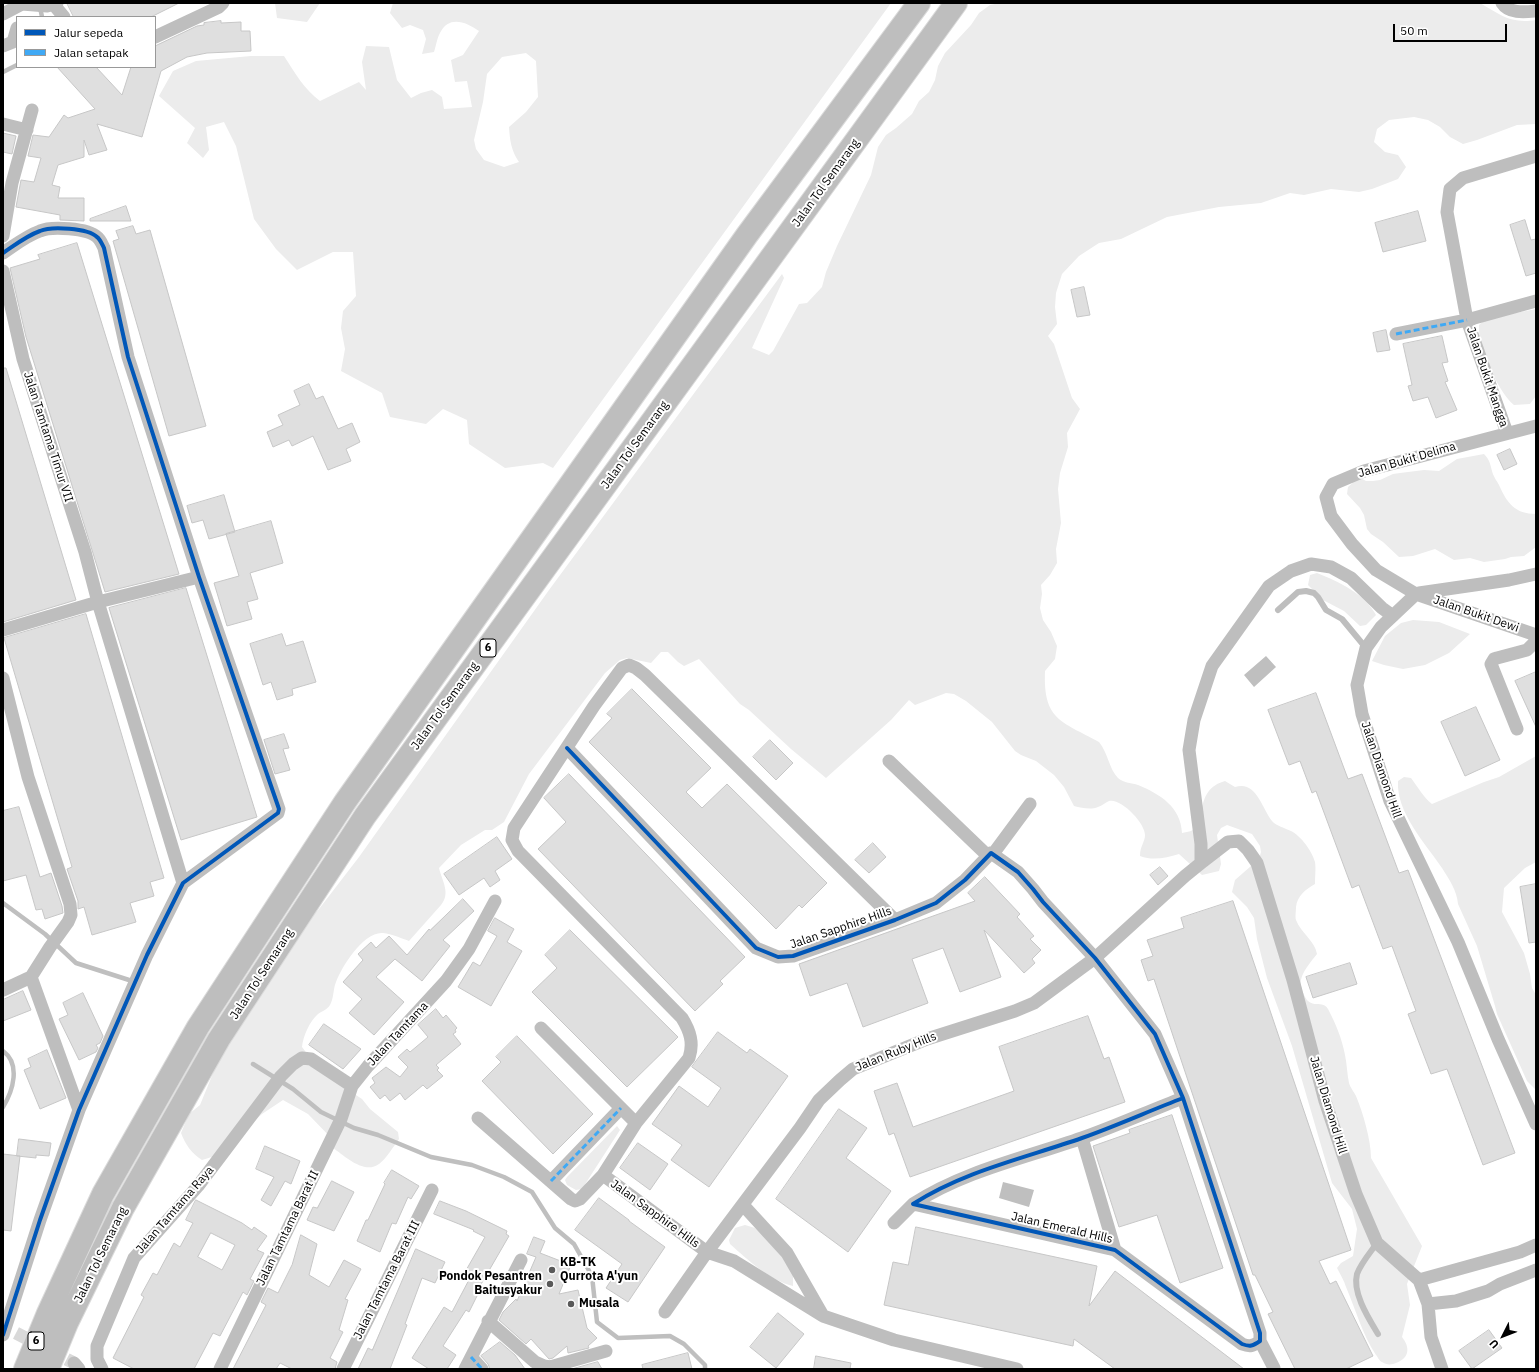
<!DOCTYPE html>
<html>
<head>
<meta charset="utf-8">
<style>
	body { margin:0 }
	#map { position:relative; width:1539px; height:1372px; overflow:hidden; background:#fff; font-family:"IBM Plex Sans",sans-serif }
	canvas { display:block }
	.frame { position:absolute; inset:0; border:4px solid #000; pointer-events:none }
	.legend { position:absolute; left:16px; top:16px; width:140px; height:52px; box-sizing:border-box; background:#fff; border:1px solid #999; margin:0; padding:5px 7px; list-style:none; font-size:12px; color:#000 }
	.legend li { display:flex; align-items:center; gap:8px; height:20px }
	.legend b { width:20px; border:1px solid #999 }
	.north { position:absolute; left:1483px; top:1316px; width:40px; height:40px; -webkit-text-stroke:3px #fff; paint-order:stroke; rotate:228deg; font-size:11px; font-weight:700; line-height:16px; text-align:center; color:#000 }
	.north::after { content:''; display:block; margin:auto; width:14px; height:18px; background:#000; clip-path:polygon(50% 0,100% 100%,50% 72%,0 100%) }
	.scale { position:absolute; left:1393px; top:24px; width:114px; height:18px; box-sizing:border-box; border:2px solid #000; border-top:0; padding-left:5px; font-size:12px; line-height:14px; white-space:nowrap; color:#000; -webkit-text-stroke:3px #fff; paint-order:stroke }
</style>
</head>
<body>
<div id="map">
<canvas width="1539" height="1372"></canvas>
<div class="frame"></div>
<ul class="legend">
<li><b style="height:5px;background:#0057b8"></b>Jalur sepeda</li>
<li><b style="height:5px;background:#3fa9f5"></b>Jalan setapak</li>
</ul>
<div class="north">U</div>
<div class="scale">50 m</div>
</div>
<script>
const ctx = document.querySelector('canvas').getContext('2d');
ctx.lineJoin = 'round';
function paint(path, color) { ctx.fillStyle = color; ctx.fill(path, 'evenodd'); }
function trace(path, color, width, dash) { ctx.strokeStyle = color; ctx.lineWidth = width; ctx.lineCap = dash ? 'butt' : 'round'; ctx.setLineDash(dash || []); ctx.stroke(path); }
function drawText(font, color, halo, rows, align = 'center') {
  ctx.font = font + ' "IBM Plex Sans",sans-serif'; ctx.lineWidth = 4; ctx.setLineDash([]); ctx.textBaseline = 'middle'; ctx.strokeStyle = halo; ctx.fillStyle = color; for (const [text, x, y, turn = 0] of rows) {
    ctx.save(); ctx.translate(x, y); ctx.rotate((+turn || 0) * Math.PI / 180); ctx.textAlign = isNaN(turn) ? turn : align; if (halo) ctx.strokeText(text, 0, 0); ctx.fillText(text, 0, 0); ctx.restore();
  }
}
const green = new Path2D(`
	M275 3H320L307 22 277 18Z
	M393 3H891L553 468 543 463 505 468 469 444 467 420 443 409 426 424 390 417 382 393 341 371 345 349 341 328 343 311 356 296 353 252H333L297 270 276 249 254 219 236 146 224 122 206 127 209 150 203 158 187 143 195 128 159 96 173 71 196 61 251 56H284C295 73 304 89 320 101L359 82 366 90 362 62 366 46 389 47 397 80 411 98 421 93 432 90 442 97 444 109 472 107 467 81 455 82 451 60 463 55 479 31C466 22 449 15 440 33 437 38 436 46 434 52L422 54 426 39 423 30 410 25 402 28 390 13ZM526 53 536 61 538 97 526 112 509 127C510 141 511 150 519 162L504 167 484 160 476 149 474 140 483 102 487 74 502 57Z
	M1000 3H1480C1501 15 1510 24 1536 20V124L1517 125 1477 140 1463 144 1450 137 1440 127 1428 120 1414 117 1389 120 1377 129 1374 142 1385 152 1398 155 1406 167 1398 179 1372 189 1359 192 1331 189 1304 195 1290 193 1261 203 1219 207 1167 217 1121 239 1099 243 1079 256 1062 274 1056 293 1055 307 1057 324 1048 336 1054 344 1072 398 1080 409 1067 433 1068 447 1060 473 1058 489 1061 523 1056 549 1057 563 1050 575 1041 585 1042 594 1040 608 1043 620 1051 632 1057 646 1055 659 1045 671C1043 720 1061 721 1099 742 1108 753 1109 769 1118 778 1124 783 1132 783 1138 785 1160 794 1181 807 1182 833 1185 832 1189 832 1191 831 1208 823 1193 790 1225 781L1235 787C1256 780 1262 808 1272 821 1276 826 1285 828 1291 831 1301 836 1312 851 1315 862 1316 868 1315 877 1315 884 1306 889 1297 896 1296 907 1296 911 1295 917 1296 920 1301 933 1315 941 1317 954 1310 963 1299 975 1301 986 1308 1015 1321 997 1328 1009 1336 1024 1342 1039 1345 1055 1347 1064 1347 1074 1349 1083 1350 1087 1354 1092 1356 1096 1363 1113 1371 1140 1371 1158L1422 1246 1407 1284 1410 1305 1402 1337C1410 1347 1410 1358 1396 1363 1392 1365 1386 1365 1382 1362 1379 1361 1378 1357 1376 1355 1362 1334 1356 1310 1346 1287 1344 1280 1340 1274 1337 1268L1341 1263 1353 1256 1357 1229 1352 1209 1332 1183 1292 1046 1267 978 1257 939 1254 918 1247 907 1232 892 1235 880 1259 859 1261 852 1260 846 1252 834 1227 825 1221 828 1217 835 1221 864 1219 871 1202 875 1179 854C1166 858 1153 861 1140 856 1140 846 1145 842 1145 835 1145 823 1121 798 1109 801 1106 802 1102 806 1098 807 1091 810 1082 808 1074 806L1064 787 1054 775 1036 761 1021 755 1015 751 992 722 966 701 954 694 946 693 915 705 909 700 891 720 826 778 791 749 749 710 740 704 699 659 684 666 678 662 668 652H661L651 663 627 658 620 660 605 673 529 774 504 822 492 830H485L461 845 439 868C442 881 451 893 441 905L409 941C401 938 392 934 383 933 364 931 342 966 336 982 333 989 334 998 330 1005 327 1010 322 1011 318 1014 310 1021 303 1036 302 1047L321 1072 362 1099 370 1109 398 1132 399 1139C393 1147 387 1158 379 1164 364 1175 345 1156 333 1148L334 1141 308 1114 283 1100 262 1114 215 1156 202 1160C192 1154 185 1144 181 1133L189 1114 200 1105 218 1061 310 918 319 909 359 857 549 590 782 274 784 278 752 348 769 355 773 351 799 304 807 303 822 287 826 272 837 246 871 175 878 147 886 135 896 128 912 114 919 101 929 92 935 80 938 66 945 53 971 25 979 13 990 5Z
	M1536 309V396L1530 404 1514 405C1501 395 1483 357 1480 340 1479 335 1479 330 1479 325L1485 319Z
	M1484 454C1490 460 1490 464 1492 471 1493 476 1497 481 1499 485 1507 503 1515 514 1536 514V547L1524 556 1511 557 1505 559 1484 562 1470 558 1454 560 1435 549 1413 556 1399 557 1383 542 1371 534 1367 529 1364 515 1360 508 1347 494 1348 487 1359 477 1366 481H1373L1380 480 1393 474 1400 473 1424 470 1439 471 1457 459Z
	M1317 573C1339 582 1364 593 1376 615L1366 625 1360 626 1344 611 1323 600 1308 585 1310 575Z
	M1413 620 1439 622 1470 634 1449 653 1425 665 1403 669 1384 665 1372 661 1385 636 1401 623Z
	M1536 756V862L1525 868 1504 888 1502 912 1524 953 1530 974 1532 988 1536 995V1090L1527 1081 1497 1014 1495 1006 1477 946 1458 904C1457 891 1449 879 1442 868 1425 843 1396 812 1398 781L1404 777 1411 778C1418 787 1423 797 1432 804L1484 782 1499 777Z
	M617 1126 620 1130 582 1189 576 1190 567 1185 565 1180 567 1177Z
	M745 1225 755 1228 777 1248 793 1272V1286C769 1280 748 1260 730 1244L729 1240 735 1228Z`);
const water = new Path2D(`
	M1266 656 1276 667 1254 687 1244 675Z
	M1003 1182 1034 1190 1029 1207 999 1198Z`);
const stream = new Path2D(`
	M40 7 42 17
	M3 72 17 65
	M3 903 45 934 76 963 129 980
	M3 1051C21 1064 13 1091 3 1107
	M253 1064 293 1089 321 1112 354 1128 378 1135 431 1157 472 1165 504 1177 532 1192 555 1228 574 1244 592 1276 597 1322 618 1338 670 1336 684 1344 705 1365V1369`);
const building = new Path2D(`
	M67 3H179L151 17H74Z
	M221 21V23L241 22V31H250L251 51 207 53 187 57 161 71 142 137 97 124 107 150 89 155 84 140V157L58 165 52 185 60 187 58 198H84V221L60 220V215L16 207 21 180 34 182 41 158 28 156 33 135 49 137 64 115 68 118 95 109 57 67H96L122 95 131 67H155V46L197 26 204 25V23Z
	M3 133 16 136 12 154 3 152Z
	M126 206 131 221H90V219Z
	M1418 211 1426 241 1383 252 1375 223Z
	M1525 220 1531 240 1536 239V273L1526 276 1510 225Z
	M133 226 136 234 150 230 206 426 169 436 113 241 119 239 116 231Z
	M77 243 179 574 105 592 26 337 10 268 40 259 38 255Z
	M1084 287 1090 315 1077 317 1071 290Z
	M1386 330 1390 350 1377 352 1373 333Z
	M1442 336 1448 362 1442 363 1448 381 1445 382 1457 410 1436 418 1428 397 1413 401 1408 386 1412 385 1403 344Z
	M3 368H6L76 600 3 622Z
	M309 384 316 399 323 396 338 429 352 423 360 442 346 449 351 461 328 470 313 436 292 446 289 440 273 447 267 432 283 425 278 415 300 405 294 391Z
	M1510 449 1517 464 1504 470 1497 455Z
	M224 495 235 532 209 539 203 520 192 523 187 506Z
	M271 521 283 563 250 573 258 599 247 602 252 619 227 626 214 583 239 576 226 534Z
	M186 588 257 817 181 840 109 608Z
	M86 614 164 878 150 882 154 896 130 903 136 922 92 935 84 907 78 909V901L67 869 72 867 4 638Z
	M282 634 286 646 303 641 316 682 292 689 293 695 277 700 271 682 263 685 250 644Z
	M1536 672V727L1515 681Z
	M632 689 711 768 686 792 702 808 727 784 827 883 802 908 799 905 776 929 589 742 612 718 607 714Z
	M1316 693 1348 779 1362 774 1399 873 1408 870 1515 1153 1483 1165 1447 1069 1431 1074 1408 1014 1416 1011 1392 946 1383 949 1359 885 1352 888 1316 791 1312 793 1300 761 1289 765 1268 710Z
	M1476 707 1500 760 1465 776 1441 722Z
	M284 734 289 748 283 749 290 770 275 774 264 740Z
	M770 740 793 763 776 780 753 757Z
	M569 774 745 957 720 981 723 984 695 1011 538 849 566 822 544 798Z
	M19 807 40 877 51 873 62 906 63 913 45 919 42 909 36 910 26 875 3 881V811Z
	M497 837 512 859 495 871 500 880 490 887 484 878 459 895 444 874Z
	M873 843 886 857 869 873 855 860Z
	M1160 867 1168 876 1158 885 1150 875Z
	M985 877 1020 914 1017 917 1034 936 1030 939 1041 950 1032 959 1035 963 1024 973 984 930 1001 977 960 992 943 948 912 959 928 1003 863 1027 847 983 810 996 799 964 975 901 968 893Z
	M1536 884V942L1529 943 1520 887Z
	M463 899 474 911 443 940 450 946 422 981 395 959 376 977 404 1002 374 1035 349 1013 362 999 343 982 363 960 358 954 371 942 376 948 389 936 407 955 429 929 430 930Z
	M1233 901 1351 1250 1319 1261 1330 1284 1336 1281 1373 1356 1346 1369H1295L1268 1314 1273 1312 1255 1275H1253L1154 979 1148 981 1141 960 1153 956 1147 940 1184 928 1181 918Z
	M495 918 514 929 507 942 522 951 491 1006 458 987 473 962 480 966 497 936 488 931Z
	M570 930 678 1037 627 1087 532 992 557 968 545 955Z
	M1350 963 1357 984 1313 998 1306 977Z
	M23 991 31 1010 3 1021V1000Z
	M83 993 103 1036 100 1043 96 1045 98 1048 96 1052 79 1060 59 1019 68 1015 63 1003Z
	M436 1009 443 1018 446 1015 457 1028 455 1030 456 1032 453 1034 461 1044 436 1065 439 1068 437 1070 443 1076 427 1089 423 1085 405 1100 400 1093 390 1101 385 1095 380 1099 370 1087 375 1083 372 1078 386 1067 400 1077 408 1067 398 1057 407 1049 410 1052 428 1037 418 1025Z
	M1088 1016 1104 1059 1109 1057 1125 1102 910 1177 894 1133 889 1135 874 1091 897 1083 913 1127 1014 1091 999 1047Z
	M324 1024 361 1049 343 1069 309 1045Z
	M718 1032 747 1053 750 1049 788 1076 709 1187 671 1160 682 1145 652 1124 679 1086 708 1107 721 1088 692 1067Z
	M517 1036 593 1114 553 1154 482 1081 501 1062 496 1057Z
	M47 1050 66 1098 40 1109 24 1070 31 1067 28 1059Z
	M839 1109 867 1128 846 1158 891 1191 848 1252 776 1199Z
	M1172 1115 1223 1268 1180 1283 1157 1215 1119 1227 1093 1146 1130 1133 1129 1130Z
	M19 1139 51 1143 49 1156 36 1155V1158L17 1156Z
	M638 1143 668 1164 650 1190 620 1168Z
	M265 1146 300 1161 291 1184 285 1181 271 1206 261 1200 274 1177 256 1169Z
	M3 1154 20 1156 11 1231 3 1230Z
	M392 1170 419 1186 411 1199 408 1197 396 1224 392 1223 380 1252 357 1241 366 1220H368L385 1184 384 1183Z
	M332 1181 354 1192 334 1231 307 1220 313 1207 317 1208Z
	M599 1198 629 1220V1221L665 1247 628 1302 606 1288 622 1264 575 1230Z
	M196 1200 242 1223 252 1230 254 1227 267 1236 257 1250 264 1253 250 1279 254 1281 247 1295 243 1292 220 1336 213 1333 194 1369H134L113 1358 144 1297 141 1295 153 1273 157 1275 174 1243 180 1247 193 1223 186 1220ZM211 1233 235 1245 222 1270 198 1257Z
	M440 1201 466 1211 507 1231 506 1234 509 1236 476 1293 478 1294 469 1312 466 1310 443 1346 456 1355 447 1369H429L412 1358 444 1307 452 1312 471 1276 465 1272 485 1237 473 1231 474 1230 434 1214Z
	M916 1227 1097 1266 1089 1306 1115 1271 1244 1369H1115L1074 1339 1073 1346 884 1305 893 1262 908 1265Z
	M301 1235 317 1244 309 1275 329 1287 344 1260 361 1269 345 1299 348 1300 339 1330 343 1332 330 1358 337 1362 335 1369H292L280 1363 276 1369H233L266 1305 261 1302 268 1288 278 1293 292 1265Z
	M534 1237 545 1241 540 1253 571 1265 559 1294 578 1290 587 1328 597 1338 588 1346 589 1348 568 1353 567 1346 553 1358 549 1359 531 1339 526 1344 499 1320 503 1312 516 1299 517 1301 536 1257 527 1254Z
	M416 1249 445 1262 435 1283 422 1278 405 1324 407 1325 390 1369H358L368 1348 372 1350Z
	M778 1313 804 1334 776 1368 750 1347Z
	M1489 1330 1502 1348 1472 1369 1459 1351Z
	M500 1342 515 1355 525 1369H490L488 1364 481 1356Z
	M688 1353 692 1369H643L642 1365Z
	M816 1356 851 1363 850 1369H814Z
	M598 1362 602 1369H572Z`);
const streetTunnel = new Path2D(`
	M16 1333 74 1363`);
const lane = new Path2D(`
	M1278 610 1298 592 1306 591 1314 593 1318 597 1326 610 1342 619 1366 648
	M1377 1243C1370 1253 1361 1263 1357 1274 1352 1293 1369 1319 1378 1334`);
const street = new Path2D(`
	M1502 3C1509 14 1525 12 1536 11
	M54 5 64 17
	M3 14 22 4 47 6 57 3
	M155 37 219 7 223 3
	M3 46 13 42 17 28
	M3 124 27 130
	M3 236 12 183 32 110
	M3 253C15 245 26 236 40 231 51 226 88 228 97 237 100 239 102 244 104 248L128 357 199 577 279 809 278 813 183 883 147 955 79 1110 40 1220 3 1335
	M3 271 23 359 85 552 98 602 183 883
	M1396 334 1467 320 1536 301
	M1536 426 1364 471 1333 484 1326 497 1331 516 1352 544 1376 570 1416 594 1536 635
	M1507 433 1467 320 1447 212 1450 189 1463 178 1536 156
	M1419 593 1509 580 1536 574
	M1416 594 1381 627 1366 648 1357 685 1362 714 1390 801 1458 942 1498 1039 1536 1124
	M3 630 98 602 199 577
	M3 678 28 777 70 904 71 915 68 922 50 947 31 977 79 1110
	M1517 729 1491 664 1494 659 1497 658 1527 650 1536 641
	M567 748 756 948 778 957 793 956 895 920 936 903 965 880 991 853 1018 872 1033 889 1043 902 1095 958 1155 1034 1183 1098 1260 1333V1341C1253 1346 1250 1347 1242 1344L1115 1250 913 1204C964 1171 1025 1158 1082 1138 1116 1126 1149 1111 1183 1098
	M889 761 988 856
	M993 854 1030 804
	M1201 863V844L1189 750 1194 720 1212 666 1269 586 1291 571 1311 564 1331 567 1351 578 1382 608 1393 616
	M3 990 31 977
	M541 1028 636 1123
	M478 1118 571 1199 575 1201 580 1199 603 1175 636 1123 689 1058C694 1043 690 1031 682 1018L518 851 512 840 514 828 594 706 622 668 629 665 636 668 645 675 895 920
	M1082 1138 1115 1250
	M603 1175 707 1252 734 1261 823 1316 894 1340 1017 1369
	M551 1181 621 1108
	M743 1205 787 1253 822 1314
	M894 1223 913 1204
	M1419 1280 1520 1252 1536 1245
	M1428 1304 1456 1301 1488 1291 1500 1284 1536 1270
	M665 1312 707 1252 800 1128 819 1100 840 1080 853 1069 927 1039 1015 1011 1034 1003 1095 958 1185 876 1201 863 1228 842 1239 841 1248 850 1257 863 1293 980 1325 1101 1356 1194 1377 1243 1419 1280 1428 1304 1431 1337 1442 1369
	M488 1321 535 1362 544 1366 550 1367 606 1351
	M1260 1341 1274 1368
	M471 1357 482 1369
	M74 1363 79 1369
	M102 1369 97 1359V1346L134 1258 198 1186 281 1076 293 1064 302 1058 311 1059 352 1086
	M220 1369 341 1119 352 1086 368 1066 446 981 469 949 495 901
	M343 1369 432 1190
	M465 1369 521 1260`);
const highway = new Path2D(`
	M25 1369 48 1313 103 1194 198 1027 345 802 747 235 919 3
	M48 1369 67 1323 123 1208 219 1039 365 816 956 3`);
const quiet = new Path2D(`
	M1396 334 1467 320
	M551 1181 621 1108
	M471 1357 482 1369`);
const cycleway = new Path2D(`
	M3 253C15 245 26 236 40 231 51 226 88 228 97 237 100 239 102 244 104 248L128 357 199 577 279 809 278 813 183 883 147 955 79 1110 40 1220 3 1335
	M567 748 756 948 778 957 793 956 895 920 936 903 965 880 991 853 1018 872 1033 889 1043 902 1095 958 1155 1034 1183 1098 1260 1333V1341C1253 1346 1250 1347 1242 1344L1115 1250 913 1204C964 1171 1025 1158 1082 1138 1116 1126 1149 1111 1183 1098`);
const markers = [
	[552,1270,4,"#595959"],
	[550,1284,4,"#595959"],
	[571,1304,4,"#595959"]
];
const shields = [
	[488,648,16],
	[36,1341,16]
];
const shieldNames = [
	["6",488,648],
	["6",36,1341]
];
const streetNames = [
	["Jalan Tol Semarang",826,183,-54],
	["Jalan Bukit Mangga",1487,377,71],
	["Jalan Tamtama Timur VII",48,437,72],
	["Jalan Tol Semarang",635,445,-54],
	["Jalan Bukit Delima",1407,460,-16],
	["Jalan Bukit Dewi",1476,614,19],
	["Jalan Tol Semarang",445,706,-54],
	["Jalan Diamond Hill",1381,770,71],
	["Jalan Sapphire Hills",841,928,-19],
	["Jalan Tol Semarang",262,974,-57],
	["Jalan Tamtama",398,1034,-47],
	["Jalan Ruby Hills",896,1052,-22],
	["Jalan Diamond Hill",1328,1105,73],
	["Jalan Tamtama Raya",175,1210,-49],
	["Jalan Sapphire Hills",655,1214,36],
	["Jalan Tamtama Barat II",288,1228,-64],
	["Jalan Emerald Hills",1062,1228,13],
	["Jalan Tol Semarang",101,1255,-64],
	["Jalan Tamtama Barat III",387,1280,-63]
];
const poiNames = [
	["KB-TK",560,1263],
	["Qurrota A'yun",560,1277],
	["Pondok Pesantren",542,1277,"right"],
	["Baitusyakur",542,1291,"right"],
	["Musala",579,1304]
];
paint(green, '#ececec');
paint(water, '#bfbfbf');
trace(stream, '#bfbfbf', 4.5);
paint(building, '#dfdfdf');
trace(building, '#c7c7c7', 1);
trace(streetTunnel, '#d9d9d9', 13, [13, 6]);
trace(highway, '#dbdbdb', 24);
trace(lane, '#bebebe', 6);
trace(street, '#bebebe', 13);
trace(highway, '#bebebe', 22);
trace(quiet, '#3fa9f5', 3, [6, 3]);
trace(cycleway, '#0057b8', 4);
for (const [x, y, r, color] of markers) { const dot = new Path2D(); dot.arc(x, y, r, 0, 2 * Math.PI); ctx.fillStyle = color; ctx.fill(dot); trace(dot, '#fff', 1.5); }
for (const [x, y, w] of shields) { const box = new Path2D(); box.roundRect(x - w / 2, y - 9, w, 18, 3); ctx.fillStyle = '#fff'; ctx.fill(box); trace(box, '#000', 1); }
drawText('bold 11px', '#000', null, shieldNames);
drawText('12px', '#000', '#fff', streetNames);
drawText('bold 12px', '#000', '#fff', poiNames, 'left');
</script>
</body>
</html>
